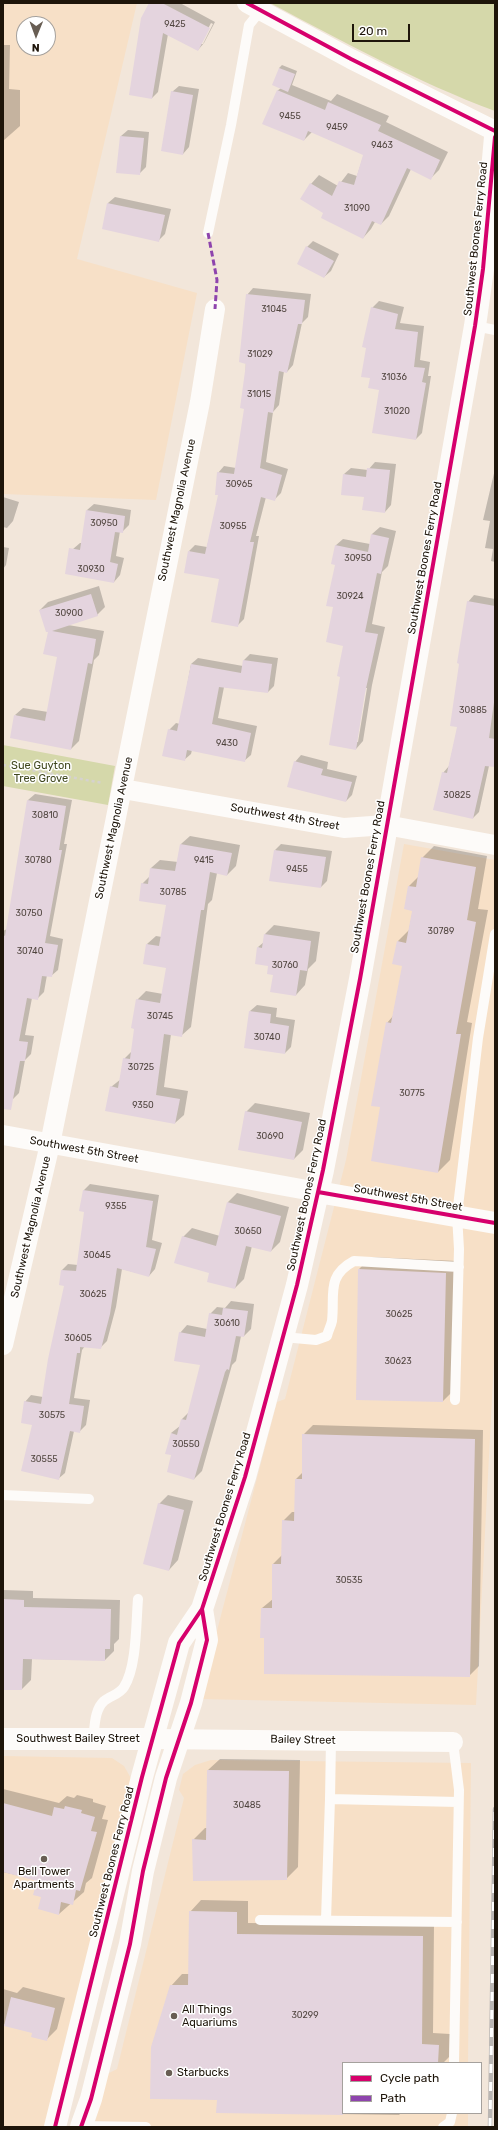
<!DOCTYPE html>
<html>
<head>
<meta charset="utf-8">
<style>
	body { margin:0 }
	#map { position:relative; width:498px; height:2130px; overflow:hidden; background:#f2e6da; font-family:Rubik,sans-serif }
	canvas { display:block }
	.frame { position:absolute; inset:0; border:4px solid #1e150a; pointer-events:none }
	.legend { position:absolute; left:342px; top:2062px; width:140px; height:52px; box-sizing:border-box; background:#fff; border:1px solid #a5a19d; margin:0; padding:5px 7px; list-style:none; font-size:12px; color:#1e150a }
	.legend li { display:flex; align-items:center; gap:8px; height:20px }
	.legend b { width:20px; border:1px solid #a5a19d }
	.north { position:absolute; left:16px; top:16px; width:40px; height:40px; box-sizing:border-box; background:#fff; border:1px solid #a5a19d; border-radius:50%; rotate:181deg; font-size:11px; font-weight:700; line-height:16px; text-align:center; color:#1e150a }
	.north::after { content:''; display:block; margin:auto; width:14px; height:18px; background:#685e53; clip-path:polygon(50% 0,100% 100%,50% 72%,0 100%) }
	.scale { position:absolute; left:352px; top:24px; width:58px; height:18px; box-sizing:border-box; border:2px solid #1e150a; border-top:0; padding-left:5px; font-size:12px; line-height:14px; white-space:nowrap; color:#1e150a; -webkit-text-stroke:3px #fff; paint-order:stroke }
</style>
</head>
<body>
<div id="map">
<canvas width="498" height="2130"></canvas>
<div class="frame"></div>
<ul class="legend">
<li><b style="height:5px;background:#d6006c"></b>Cycle path</li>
<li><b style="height:5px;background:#8e44ad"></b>Path</li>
</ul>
<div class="north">N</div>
<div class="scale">20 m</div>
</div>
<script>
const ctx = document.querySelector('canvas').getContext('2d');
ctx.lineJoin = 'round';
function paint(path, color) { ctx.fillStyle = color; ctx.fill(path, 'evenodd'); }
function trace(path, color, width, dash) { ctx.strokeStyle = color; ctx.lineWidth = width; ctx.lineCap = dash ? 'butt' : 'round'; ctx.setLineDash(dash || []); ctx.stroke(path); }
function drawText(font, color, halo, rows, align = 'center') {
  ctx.font = font + ' Rubik,sans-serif'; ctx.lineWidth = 3; ctx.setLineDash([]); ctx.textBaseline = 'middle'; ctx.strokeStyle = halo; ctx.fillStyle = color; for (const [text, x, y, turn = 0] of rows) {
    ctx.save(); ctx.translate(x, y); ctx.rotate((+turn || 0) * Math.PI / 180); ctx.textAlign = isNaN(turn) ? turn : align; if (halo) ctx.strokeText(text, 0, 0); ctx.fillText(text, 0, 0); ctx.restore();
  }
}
const built = new Path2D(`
	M3 3H137L77 259 197 293 156 500 3 494ZM24 24H48V48H24Z
	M404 844 495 860V1341L476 1705 199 1699 277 1402 285 1399 346 1160Z
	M3 1756 112 1758 124 1766 132 1780 46 2127H3Z
	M211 1760 471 1763 468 2063H343V2113H468V2127H94L107 2074 117 2069 184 1798 179 1790 183 1774 195 1765Z`);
const green = new Path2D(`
	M270 3H495V111C417 82 344 42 270 3Z
	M3 745 115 766 108 805 3 786Z`);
const shadow = new Path2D(`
	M150 3H180L215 22 204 43 198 50 168 34 158 92 152 98ZM211 23 213 24 203 44H200Z
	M3 45H10L9 89 20 90V126L3 141Z
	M282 65 297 71 292 85 331 101 337 94 389 116 386 122 448 152 439 170 431 178 411 169 389 216 381 224 375 222 371 229 363 238 325 213 311 184 319 175 338 186 348 173 357 176 364 154 312 132 304 140 277 91 281 88 279 68Z
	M179 86 199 89 189 147 183 154 172 92Z
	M128 130 149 132 146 167 139 174 118 172 121 136Z
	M115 197 171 209 165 234 159 240 103 228 108 203Z
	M313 241 339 254 331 271 324 277 307 247Z
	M253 288 311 294 308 317 302 323 293 365 287 372 284 371 279 405 273 412 266 462 288 469 281 493 274 500 266 497 256 536H259L244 619 238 625 220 578 189 551 195 545 207 547 220 494 218 473 224 466 236 468 245 408 247 295Z
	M379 301 404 307 400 323 424 326 420 360 430 362 428 376H431L422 433 416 439 371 377 372 308Z
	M375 462 396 464 391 505 385 512 365 497 344 474 351 468 368 470Z
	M495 469V562L491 561 493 549 485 548 490 521 483 520Z
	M3 497 19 502 13 521 7 528 3 527Z
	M94 504 131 510 129 525 122 532 120 531 116 556 124 558 120 575 114 582 73 549 80 543H82L87 510Z
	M380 527 396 531 388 566 382 572 372 624 385 627 372 685 363 741 356 749 345 645 335 606V546L343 539 370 544 372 534ZM365 688H367L358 742H356Z
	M3 547 9 548 6 565 3 569Z
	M99 586 105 607 97 615 68 625 104 631 99 655 94 660 79 741 71 749 15 715 23 708 48 712 58 656 40 610 48 602Z
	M474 595 495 599V766H489L479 812 473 818 443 773 449 766 458 726 468 602Z
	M250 654 278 658 274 686 268 692 224 687 218 718 257 726 251 755 244 761 192 750 191 754 184 760 169 730 176 723 180 724 191 664 198 658 243 666 244 660Z
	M301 755 328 762 327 769 357 776 352 795 346 801 295 762Z
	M35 794 72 800 64 844H67L50 936 63 939 58 970 51 976 47 975 44 992 37 999 32 998 25 1035 34 1036 31 1054 25 1060 19 1093 12 1100 3 1098V931L7 929 28 800Z
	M190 836 240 845 236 866 227 875 217 873 212 900 208 904 191 1027 182 1035 171 1034 164 1087 188 1091 184 1115 175 1123 111 1087 121 1079 124 1059 133 1050 137 1000 146 991 163 994 167 967 147 944 156 936 162 937 167 904 142 884 150 876 151 868 160 860 178 862 181 844Z
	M281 844 332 851 327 881 321 887 275 850Z
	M434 846 487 856 478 909 488 910 467 1022 472 1023 450 1160 438 1172 381 1106 387 1023 393 1016 403 965 398 941 409 930 413 910 409 886 419 876 422 858Z
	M274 925 320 932 316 961 308 969 305 985 296 995 274 974 258 947 264 942 265 934Z
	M257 1005 277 1008 276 1017 295 1020 291 1047 285 1053 250 1011Z
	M255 1103 310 1113 303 1150 294 1159 246 1112Z
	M90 1184 159 1195 152 1240 162 1243 155 1269 149 1276 122 1269 116 1307 107 1341 100 1348 85 1346 82 1350 74 1398 90 1400 86 1425 79 1432 74 1431 65 1473 58 1479 25 1402 31 1395 43 1397 65 1285 62 1270 68 1264 78 1265 86 1211 83 1191Z
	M237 1193 289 1207 280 1242 271 1251 252 1246 244 1279 235 1288 210 1272 183 1237 192 1228 220 1236 228 1202Z
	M371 1257 457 1261 455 1389 443 1401 359 1269Z
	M231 1301 254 1304 251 1329 244 1336H241L236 1361 232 1365 202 1471 194 1479 173 1455 171 1433 180 1426 182 1419 189 1412 201 1365 180 1333 187 1325 207 1329 210 1314 217 1307 225 1308Z
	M313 1425 483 1430 479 1666 469 1676 265 1637 262 1608 273 1599V1564L282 1555 283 1521 292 1512H295L296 1479 303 1472V1435Z
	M168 1495 193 1501 178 1560 169 1570 159 1504Z
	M3 1590 33 1591V1598L120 1600 119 1639 114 1644V1651L105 1660 32 1659 31 1680 22 1689H3Z
	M220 1759 300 1760 298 1867 286 1879 193 1840 205 1828H207L208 1770Z
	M3 1789 59 1803 67 1796 74 1798 77 1795 93 1799V1802L106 1806 102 1819 108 1820 92 1878 86 1883 84 1892 59 1914 42 1896 38 1880 3 1872Z
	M201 1900 248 1901V1923L434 1925 433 2033 450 2034 449 2057 443 2063H343V2113H401L399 2115 217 2112 218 2099 171 1986 182 1974H189L190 1912Z
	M23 1987 65 1998 57 2029 46 2040 34 2032 3 2024V1989L17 1993Z`);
const building = new Path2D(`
	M149 3H162L210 28 198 51 163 33 152 99 129 95 141 18Z
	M279 68 295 74 288 92 272 85Z
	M277 90 325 110 328 102 381 125 378 131 440 160 431 180 407 168 381 225 372 221 363 239 321 218 323 213 300 199 310 183 332 196 339 181 354 185 363 155 308 131 304 141 262 124Z
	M171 91 193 95 183 155 161 151Z
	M120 136 144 138 140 175 116 173Z
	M107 203 165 215 159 242 102 229Z
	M306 246 334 261 324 278 297 264Z
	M246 294 305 300 302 324H298L287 373 279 371 273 413 268 412 260 468 282 475 275 501 261 497 250 542H254L238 627 211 622 219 579 184 573 188 551 205 554 218 495H215L217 472 234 474 244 409 240 408 246 364 239 362Z
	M371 307 398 314 395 329 418 332 414 367 425 368 422 382 426 383 416 440 372 433 379 390 368 388 370 378 361 377 366 348 362 347Z
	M367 468 390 470 385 513 362 510 364 497 341 495 343 474 366 477Z
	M86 510 125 516 123 533 115 532 110 562 118 564 114 583 65 574 69 548 80 550Z
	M371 534 389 538 381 574 377 573 365 632 378 634 365 693 356 750 329 745 340 677 337 676 343 646 326 642 333 607 326 606 335 565 331 564 335 545 368 552Z
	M91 594 98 616 52 631 96 639 92 664 88 663 71 750 10 738 14 715 45 721 57 657 43 654 48 632H46L39 610Z
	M467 601 495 606V695L489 738 495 739V767L485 766 473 819 433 810 442 772 447 773 457 727 450 726 459 664 457 663Z
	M243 660 272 664 268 693 219 687 212 724 251 733 245 762 187 750 185 761 162 756 168 729 177 731 191 664 241 673Z
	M294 761 323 769 321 775 352 782 346 802 287 787Z
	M27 800 66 806 59 850H62L45 943 58 945 52 977 42 976 38 1000 27 998 19 1041 28 1042 25 1061H20L11 1110 3 1109V935L5 936Z
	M180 844 232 853 227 876 210 872 204 910H201L182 1037 164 1034 156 1095 180 1099 175 1124 105 1111 110 1086 118 1088 123 1058 130 1059 134 1029 131 1028 136 999 160 1003 166 968 143 964 146 944 159 946 166 905 139 901 141 883 148 884 150 868 175 871Z
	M274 850 326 857 321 888 269 881Z
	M421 857 476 867 467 920 476 922 456 1034H461L438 1173 371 1161 380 1107 371 1106 386 1022 391 1023 402 966 392 964 397 941 406 943 412 911 404 909 408 886 416 887Z
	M264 934 311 941 307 971 300 970 296 996 270 992 273 975 267 974 268 966 255 964 257 947 262 948Z
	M249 1011 271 1014 270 1023 289 1026 285 1054 244 1048Z
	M245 1111 302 1122 294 1160 238 1150Z
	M83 1190 153 1201 146 1247 156 1249 149 1277 117 1268 110 1314 101 1349 80 1347V1353H77L69 1404 84 1406 80 1433 70 1431 59 1480 21 1471 32 1425 21 1423 24 1401 41 1404 48 1359 64 1286 59 1285 61 1270 76 1271 84 1212 79 1211Z
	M227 1202 281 1216 271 1252 246 1246 235 1289 207 1282 209 1273 174 1263 182 1236 216 1246Z
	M358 1269 446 1273 443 1402 356 1400Z
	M223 1308 248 1311 244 1337 236 1336 229 1370 227 1369 225 1372 194 1480 167 1472 171 1455 165 1454 171 1433 177 1435 181 1419 186 1420 200 1365 174 1361 179 1332 205 1337 209 1313 222 1315Z
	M302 1434 475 1439 470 1677 264 1674V1638H260L261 1608H272V1564H281L282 1520 294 1521 295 1479H302Z
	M158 1503 184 1510 169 1571 143 1564Z
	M3 1599 24 1600V1607L111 1609 110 1649H105V1661L23 1659 22 1690H3Z
	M207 1770 289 1771 287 1880 193 1881 192 1839 206 1840Z
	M3 1803 52 1816 54 1807 64 1809 65 1806 82 1810 81 1813 95 1817 91 1831 97 1832 80 1891 76 1890 73 1905 61 1902 59 1915 38 1909 41 1897 33 1895 37 1881 3 1872Z
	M189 1911 237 1912V1934L423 1936 422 2044 439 2045 438 2063H343V2115L216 2113 217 2100 150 2099 151 2047 170 1985H188Z
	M11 1997 55 2008 47 2041 31 2037 32 2033 4 2026Z`);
const path = new Path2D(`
	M3 765 103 783`);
const service = new Path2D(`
	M208 233 231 125 249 25 261 10
	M475 326 495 330
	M283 1337 316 1340 327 1336C328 1331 331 1326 332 1321 335 1294 326 1276 354 1261L459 1267
	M455 1400 459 1249 457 1215 478 1038 495 934
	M3 1495 89 1499
	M93 1739C95 1727 94 1710 104 1701 110 1696 120 1694 124 1687 137 1667 136 1622 138 1599
	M331 1740 330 1799 458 1802
	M453 1742 459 1790 454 2063
	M260 1920 457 1922
	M326 1920 330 1799
	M80 2126 146 2127
	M443 2127 450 2122 452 2113`);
const minor = new Path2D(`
	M247 3 351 59 495 131
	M123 789 344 828 386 825 495 845
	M3 1135 318 1192
	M3 1345 50 1144 200 402 215 309
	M153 1739 453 1742`);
const tertiary = new Path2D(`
	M318 1192 495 1223
	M3 1739H153
	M55 2127 142 1777 179 1643 202 1609 245 1477 297 1285 323 1170 360 979 475 326 483 269 495 137
	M81 2127 91 2099 130 1944 143 1871 166 1778 191 1703 207 1640 202 1609`);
const rail = new Path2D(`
	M490 2127 495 1809`);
const quiet = new Path2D(`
	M208 233 217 280 215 309`);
const cycleway = new Path2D(`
	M247 3 351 59 495 131
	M318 1192 495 1223
	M55 2127 142 1777 179 1643 202 1609 245 1477 297 1285 323 1170 360 979 475 326 483 269 495 137
	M81 2127 91 2099 130 1944 143 1871 166 1778 191 1703 207 1640 202 1609`);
const markers = [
	[44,1859,4,"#685e53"],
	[174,2016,4,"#685e53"],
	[169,2073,4,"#685e53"]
];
const numberNames = [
	["9425",175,24],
	["9455",290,116],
	["9459",337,127],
	["9463",382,145],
	["31090",357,208],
	["31045",274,309],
	["31029",260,354],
	["31036",394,377],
	["31015",259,394],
	["31020",397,411],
	["30965",239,484],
	["30950",104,523],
	["30955",233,526],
	["30950",358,558],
	["30930",91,569],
	["30924",350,596],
	["30900",69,613],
	["30885",473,710],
	["9430",227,743],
	["30825",457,795],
	["30810",45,815],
	["30780",38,860],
	["9415",204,860],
	["9455",297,869],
	["30785",173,892],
	["30750",29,913],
	["30789",441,931],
	["30740",30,951],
	["30760",285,965],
	["30745",160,1016],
	["30740",267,1037],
	["30725",141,1067],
	["30775",412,1093],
	["9350",143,1105],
	["30690",270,1136],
	["9355",116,1206],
	["30650",248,1231],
	["30645",97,1255],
	["30625",93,1294],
	["30625",399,1314],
	["30610",227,1323],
	["30605",78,1338],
	["30623",398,1361],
	["30575",52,1415],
	["30550",186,1444],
	["30555",44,1459],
	["30535",349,1580],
	["30485",247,1805],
	["30299",305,2015]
];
const streetNames = [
	["Southwest Boones Ferry Road",476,239,-84],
	["Southwest Magnolia Avenue",177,510,-78],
	["Southwest Boones Ferry Road",425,558,-80],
	["Southwest 4th Street",285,817,10],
	["Southwest Magnolia Avenue",114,828,-78],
	["Southwest Boones Ferry Road",368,877,-80],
	["Southwest 5th Street",84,1150,10],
	["Southwest Boones Ferry Road",307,1195,-78],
	["Southwest 5th Street",408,1198,10],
	["Southwest Magnolia Avenue",31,1227,-77],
	["Southwest Boones Ferry Road",225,1507,-73],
	["Southwest Bailey Street",78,1739],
	["Bailey Street",303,1740,1],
	["Southwest Boones Ferry Road",112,1862,-76]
];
const parkNames = [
	["Sue Guyton",41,766],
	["Tree Grove",41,779]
];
const poiNames = [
	["Bell Tower",44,1872,"center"],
	["Apartments",44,1885,"center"],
	["All Things",182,2010],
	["Aquariums",182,2023],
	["Starbucks",177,2073]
];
paint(built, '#f7e0c7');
paint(green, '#d5d8aa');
paint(shadow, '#0003');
paint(building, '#e4d4de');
trace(path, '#d5d2ce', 2.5, [3, 3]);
trace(service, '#fdfbf9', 10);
trace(minor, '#fdfbf9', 20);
trace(tertiary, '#fdfbf9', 22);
trace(rail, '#bab6b3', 4.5);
trace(rail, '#fff', 3, [9]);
trace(quiet, '#8e44ad', 3, [6, 3]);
trace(cycleway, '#d6006c', 4);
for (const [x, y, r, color] of markers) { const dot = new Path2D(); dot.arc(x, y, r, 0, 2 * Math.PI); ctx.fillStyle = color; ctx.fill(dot); trace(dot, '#fff', 1.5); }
drawText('9px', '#50453f', null, numberNames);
drawText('11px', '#1e150a', '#fff', streetNames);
drawText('11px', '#3f471d', '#fff', parkNames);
drawText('11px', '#1e150a', '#fff', poiNames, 'left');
</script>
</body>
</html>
